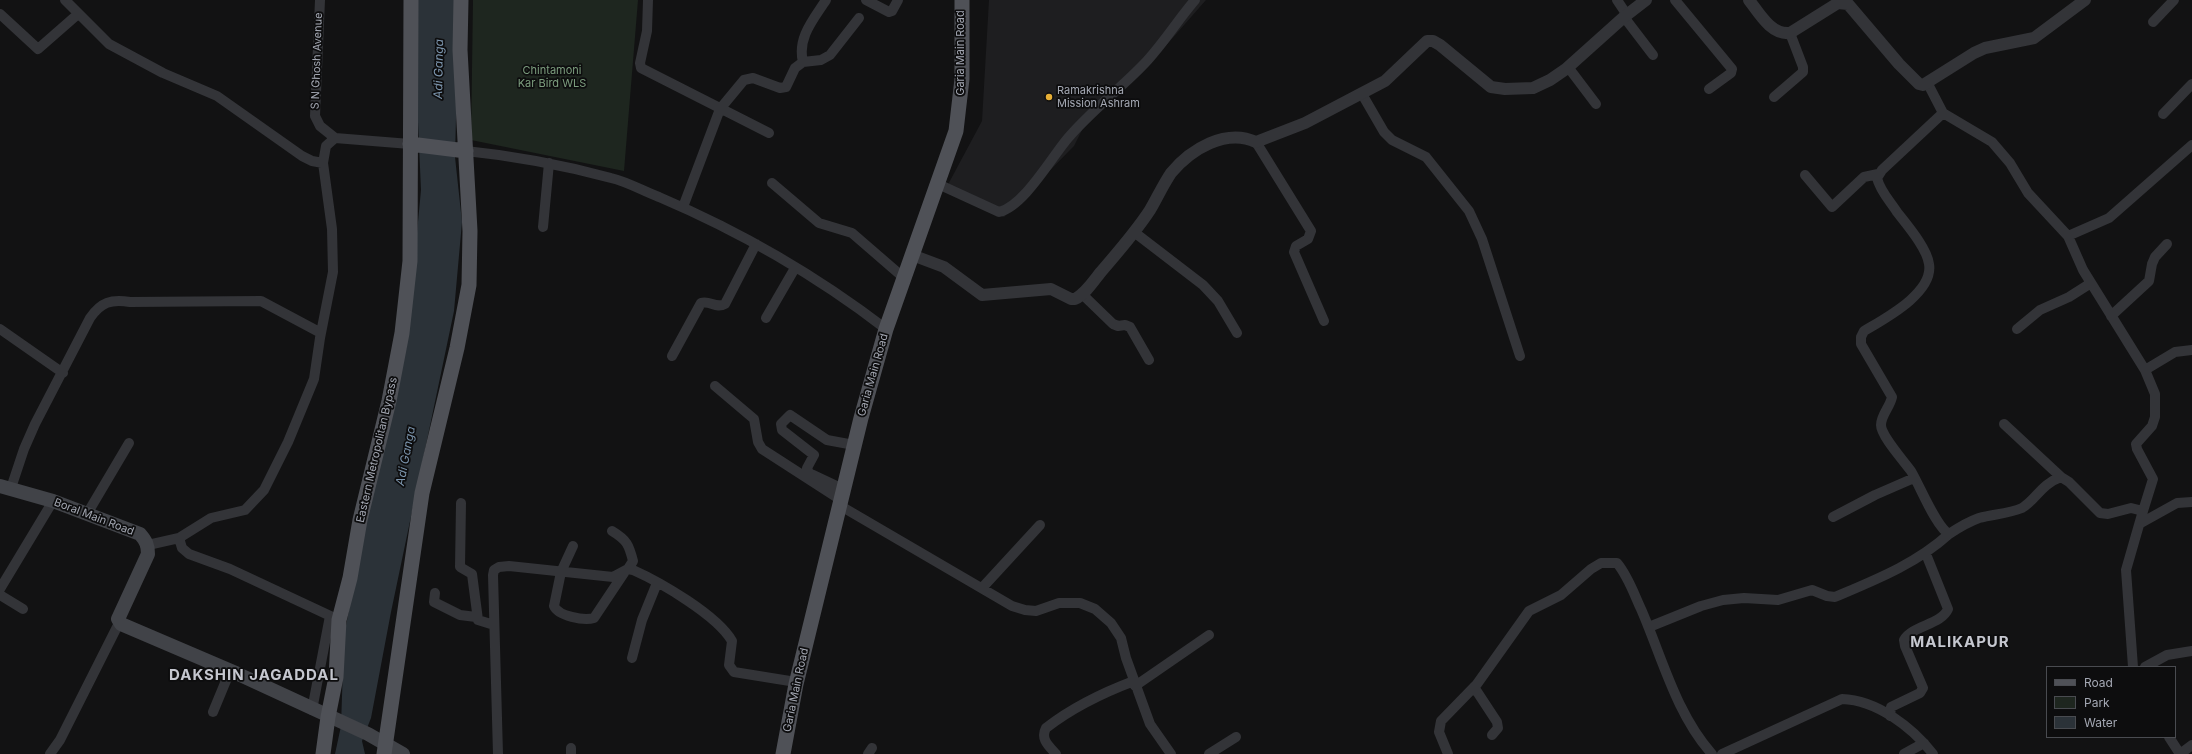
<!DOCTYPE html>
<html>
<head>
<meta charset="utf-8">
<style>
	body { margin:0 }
	#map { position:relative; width:2192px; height:754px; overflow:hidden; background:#121213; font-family:Inter,sans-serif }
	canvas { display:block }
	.legend { position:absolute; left:2046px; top:666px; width:130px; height:72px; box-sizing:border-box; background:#0d0d0e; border:1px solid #494b50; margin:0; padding:5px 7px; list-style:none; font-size:12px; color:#a4a8b3 }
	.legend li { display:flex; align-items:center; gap:8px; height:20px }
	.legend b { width:20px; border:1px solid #494b50 }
</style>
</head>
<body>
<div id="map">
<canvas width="2192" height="754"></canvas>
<ul class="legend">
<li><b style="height:5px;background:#4f5157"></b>Road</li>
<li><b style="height:11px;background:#1e261f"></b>Park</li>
<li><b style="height:11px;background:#2b3238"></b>Water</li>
</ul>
</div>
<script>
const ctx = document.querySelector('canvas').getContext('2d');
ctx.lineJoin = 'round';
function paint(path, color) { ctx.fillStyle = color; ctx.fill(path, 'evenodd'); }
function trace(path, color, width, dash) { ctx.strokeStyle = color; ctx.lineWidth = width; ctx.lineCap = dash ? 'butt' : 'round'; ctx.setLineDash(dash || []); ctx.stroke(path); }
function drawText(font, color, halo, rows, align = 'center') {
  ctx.font = font + ' Inter,sans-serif'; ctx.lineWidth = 3.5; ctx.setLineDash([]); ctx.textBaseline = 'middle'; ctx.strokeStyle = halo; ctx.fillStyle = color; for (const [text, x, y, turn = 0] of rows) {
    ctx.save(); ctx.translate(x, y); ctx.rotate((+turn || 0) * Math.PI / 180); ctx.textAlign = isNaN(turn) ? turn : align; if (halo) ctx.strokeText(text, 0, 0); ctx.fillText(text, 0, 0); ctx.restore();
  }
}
const built = new Path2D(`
	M989 0H1206L1141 74 1084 126 1074 146 1004 217 944 192 982 121Z`);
const green = new Path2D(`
	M473 0H638L624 171 471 140Z`);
const water = new Path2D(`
	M417 0H459L455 157 462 222 454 311 391 612 371 718 362 741 365 754H335L341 726 344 636 368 511 406 349 421 190 415 55Z`);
const minor = new Path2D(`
	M65 0 109 44 163 73 217 96 302 156 312 161 323 163
	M320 0 315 116 320 126 335 138
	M648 0 647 31 640 63 641 68 769 133
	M866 0 889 12 892 11 898 0
	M1617 0 1627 15
	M1675 0 1732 69 1731 73 1709 89
	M0 14 38 49 78 14
	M1624 17 1653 55
	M2153 22 2174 0
	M803 62C797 38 813 20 826 0
	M1568 67 1596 104
	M1928 84 1943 113 1882 170 1877 178C1880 191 1890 201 1897 212 1907 225 1927 248 1929 264 1934 293 1884 319 1864 331L1861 337V344L1892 397C1890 407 1881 415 1881 425 1881 436 1904 461 1911 471 1920 486 1936 527 1949 534 1958 528 1968 522 1979 518 1993 514 2008 514 2022 508 2036 500 2041 484 2061 477L2069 482 2100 513 2108 514 2131 508 2143 511 2126 570 2133 667
	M1362 94 1384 132 1392 140 1426 157 1469 211 1482 239 1520 356
	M1774 97 1803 72V67L1790 33
	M1943 113 1992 142 2010 163 2028 193 2068 236 2083 270 2145 370 2155 394V417L2152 426 2136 444 2137 449 2153 479 2143 511
	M2163 114 2192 84
	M1256 142 1311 231 1308 239 1296 246 1294 252 1324 321
	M466 151C516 156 563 165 611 178 628 182 643 191 659 197 739 231 817 276 886 329
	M1805 175 1832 207 1864 177 1878 174
	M772 183 819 223 852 233 904 278
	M938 184 999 212C1024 206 1051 158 1068 138 1091 111 1120 89 1144 64 1163 44 1177 21 1195 0
	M683 207 720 109 744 80 753 78 780 88 786 87 795 68 803 62 821 60 830 55 859 18
	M543 227 549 163
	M1134 232 1203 285 1218 301 1237 333
	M2068 236 2109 218 2192 145
	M1082 294 1113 324 1118 326 1125 325 1130 327 1149 360
	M2111 316 2149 281 2152 264 2155 257 2167 244
	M766 318 795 268
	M0 329 63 373
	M2017 329 2040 310 2069 297 2091 283
	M672 356 701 303C710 300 716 309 725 304L756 244
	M2145 370 2175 352 2192 350
	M715 386 754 419 758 442 762 449 841 500
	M2004 424 2061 477
	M11 488 24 449 35 424 90 318C101 302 111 299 130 302L261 301 321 333
	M843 489 809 473 807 468 814 455 782 430 781 424 790 415 827 440 854 445
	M461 503 460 567 472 574 478 620 494 625
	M839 505 1012 606 1025 610 1036 611 1059 603H1080L1095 609 1111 623 1121 638 1126 658 1150 724 1171 754
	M87 514 129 443
	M1833 517 1875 495 1914 478
	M2141 523 2177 503 2192 502
	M612 531C627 540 629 545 633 561L628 569
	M179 538 182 548 189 554 230 569 339 620
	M148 545 179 538 211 518 245 510 264 490 288 442 314 379 320 338 333 272 332 229 323 163 326 146 335 138 410 144
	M573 546 561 572 554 606C558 616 584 621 594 618L624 573
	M982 588 1040 525
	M0 589 53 501
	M435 593 434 602 460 615 476 617
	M0 595 23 609
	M1649 627 1701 606 1723 600 1744 598 1778 600 1812 590 1827 596 1835 597C1875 580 1916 564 1949 534
	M632 658 642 620 657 583
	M2145 667 2167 655 2192 651
	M1135 686 1209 635
	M1474 687 1497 722 1498 728 1492 735
	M312 710 330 616
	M213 712 230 671
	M1890 716 1891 707 1920 693 1923 688 1905 646 1904 640C1913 625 1941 625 1948 609L1926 554
	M2169 737 2180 754
	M50 754 60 740 119 623
	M498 754 493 575 494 570 499 567 509 566 613 577 628 569 633 570C660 582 717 615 732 641L729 665 734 672 796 682
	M571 754V748
	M868 754 872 748
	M1056 754C1049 746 1040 739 1046 728 1073 707 1102 693 1134 681
	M1209 754 1236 737
	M1448 754 1439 732 1441 721 1477 684 1529 611 1561 595 1591 569 1601 563H1617C1628 576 1634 594 1641 609 1662 657 1676 714 1712 754
	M1722 754 1842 699C1877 700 1913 728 1933 754
	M1904 754 1924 743
	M2180 754 2192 745`);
const tertiary = new Path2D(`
	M1749 0C1759 13 1771 35 1790 33L1838 3 1848 4 1899 64 1919 84 1923 85 1974 53 1985 48 2034 38 2085 0
	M912 255 944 267 982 295 1051 289 1071 299H1075C1085 294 1093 282 1100 273 1117 253 1135 233 1150 210 1157 198 1163 185 1171 173 1191 149 1226 128 1256 142L1305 123 1385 81 1427 41H1433L1440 45 1491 87 1505 89 1533 88 1550 80 1566 69 1624 17 1646 0`);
const secondary = new Path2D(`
	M0 486 53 501 140 534C146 541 148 545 148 554L118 619 121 624 238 674 368 734 403 754`);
const primary = new Path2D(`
	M410 144 466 151
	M323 754 328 717 336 677 339 620 350 578 360 520 389 401 402 333 410 261 411 0
	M384 754 422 493 457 348 469 285 470 231 460 50 461 0
	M783 754 796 684 861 418 886 329 956 131 962 79V0`);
const markers = [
	[1049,97,4,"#e7af36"]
];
const streetNames = [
	["Garia Main Road",961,53,-90],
	["S N Ghosh Avenue",317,61,-88],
	["Garia Main Road",873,375,-74],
	["Eastern Metropolitan Bypass",377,450,-77],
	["Boral Main Road",94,517,21],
	["Garia Main Road",796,690,-78]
];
const parkNames = [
	["Chintamoni",552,71],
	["Kar Bird WLS",552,84]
];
const poiNames = [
	["Ramakrishna",1057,91],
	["Mission Ashram",1057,104]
];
const waterNames = [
	["Adi Ganga",439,69,-89],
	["Adi Ganga",406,456,-79]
];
const districtNames = [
	["MALIKAPUR",1960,642],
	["DAKSHIN JAGADDAL",254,675]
];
paint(built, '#1e1e20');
paint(green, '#1e261f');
paint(water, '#2b3238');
trace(minor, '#333438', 10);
trace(tertiary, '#333438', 12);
trace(secondary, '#414348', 14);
trace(primary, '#4f5157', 15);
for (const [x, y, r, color] of markers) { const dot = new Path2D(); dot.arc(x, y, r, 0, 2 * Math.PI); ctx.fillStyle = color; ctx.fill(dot); trace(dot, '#0d0d0e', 1.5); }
drawText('11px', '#a4a8b3', '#0d0d0e', streetNames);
drawText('11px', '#7c9d7e', '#0d0d0e', parkNames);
drawText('11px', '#a4a8b3', '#0d0d0e', poiNames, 'left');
drawText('italic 12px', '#7c95ad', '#0d0d0e', waterNames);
ctx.letterSpacing = '1px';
drawText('bold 15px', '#c5c7cf', '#0d0d0e', districtNames);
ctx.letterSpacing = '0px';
</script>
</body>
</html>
